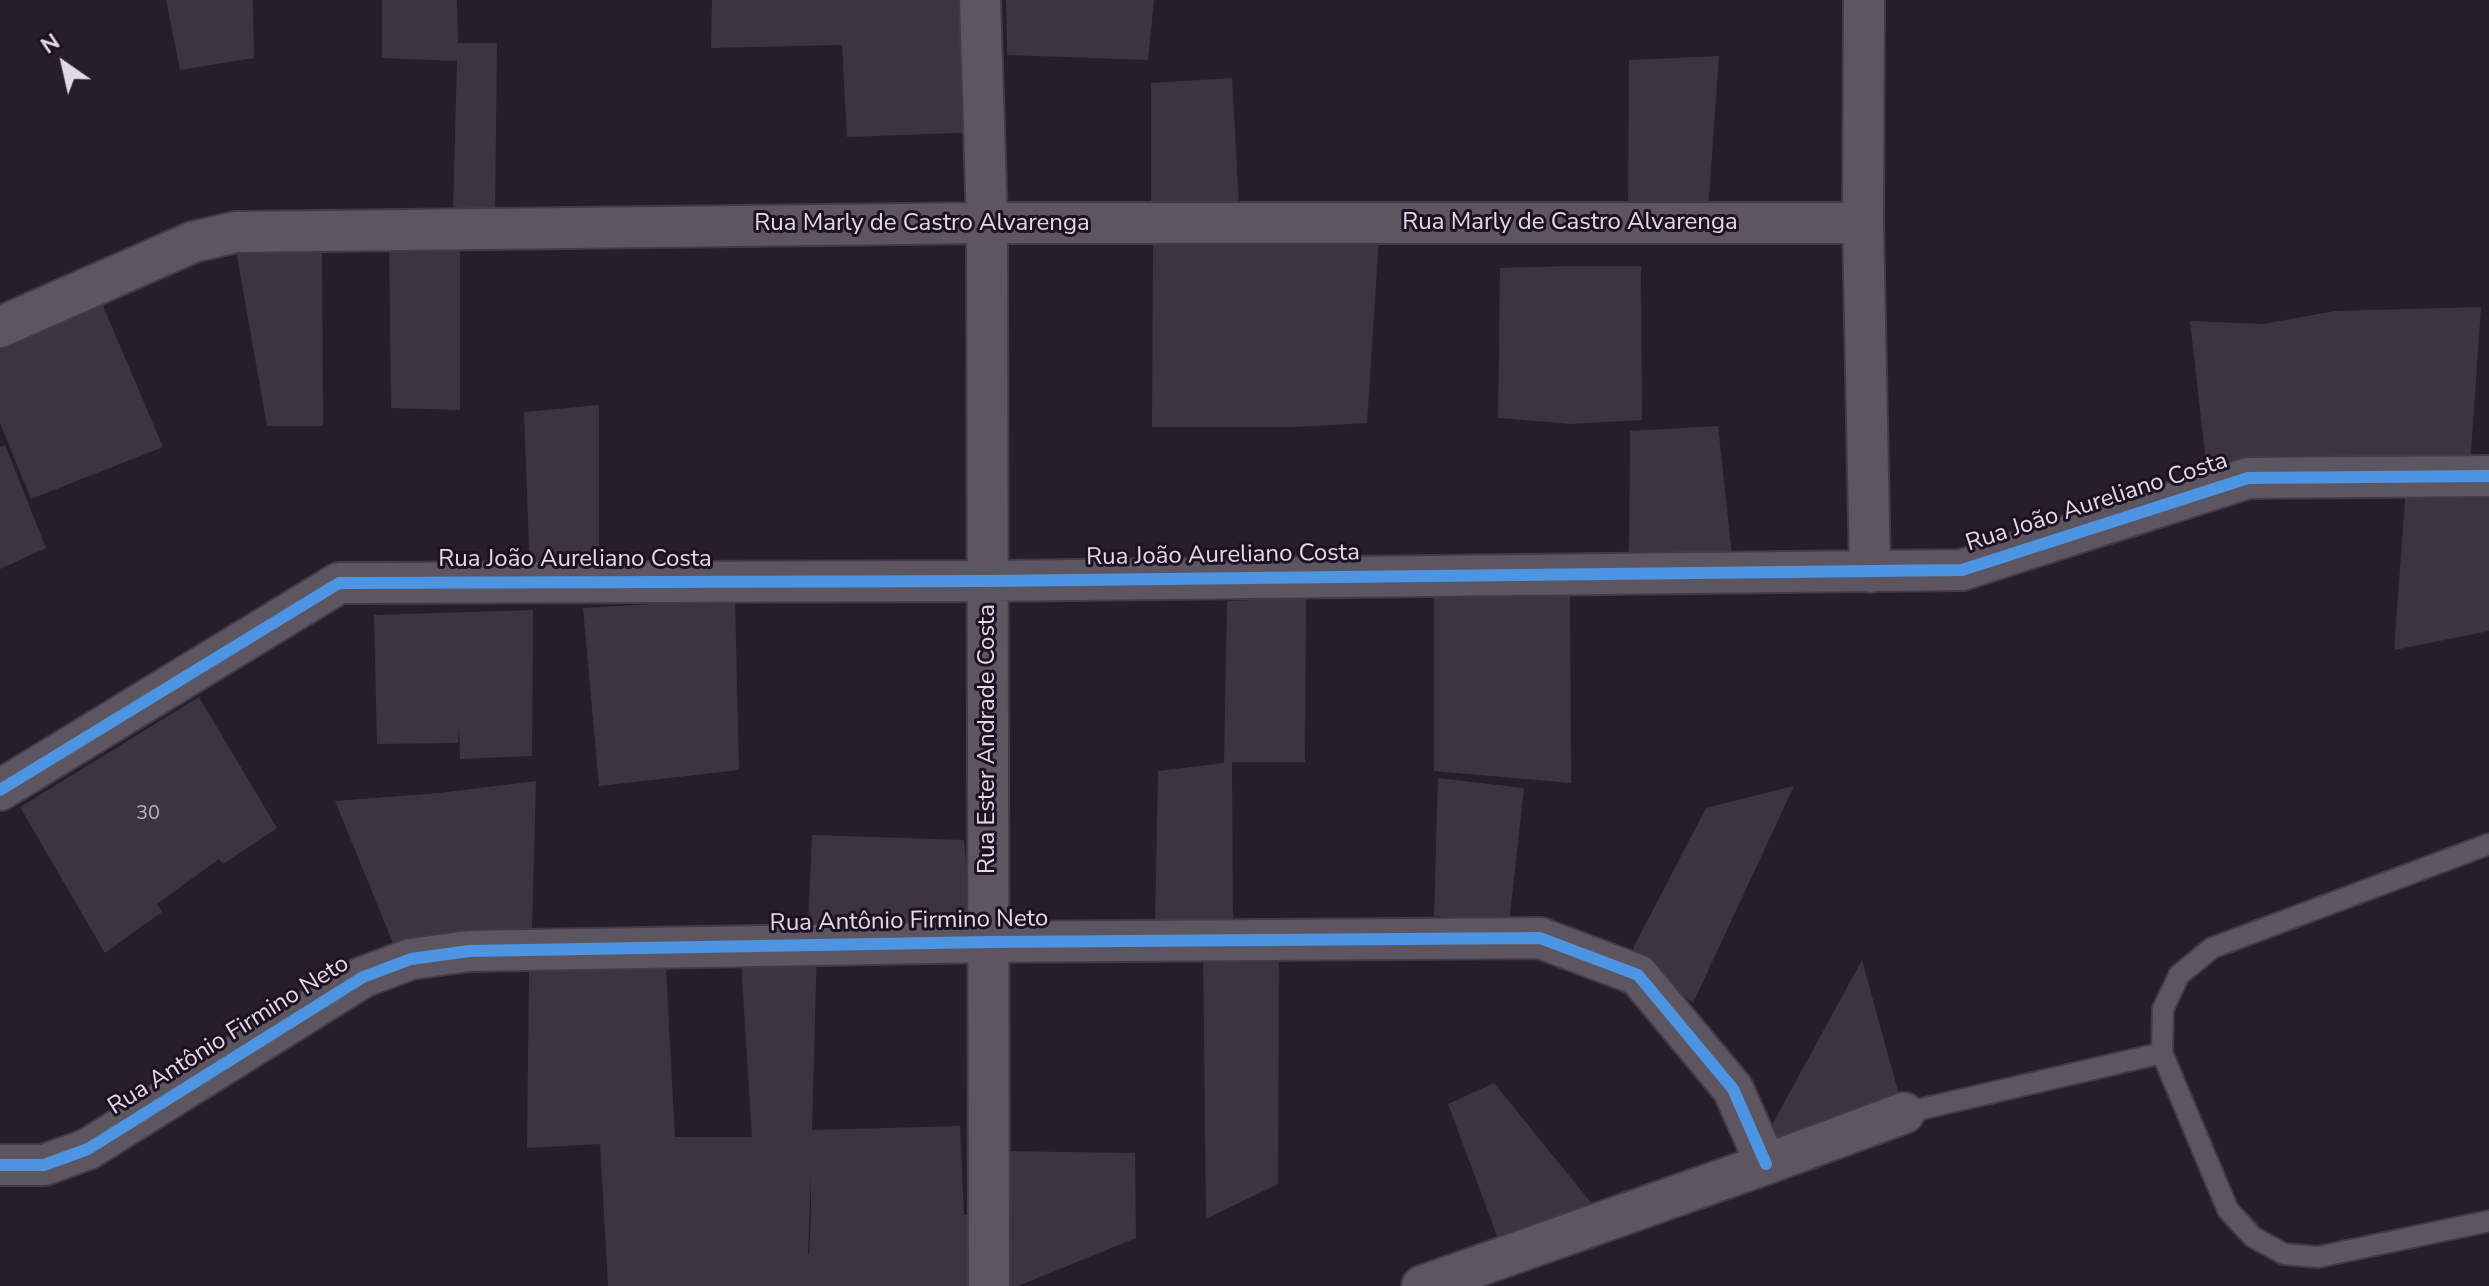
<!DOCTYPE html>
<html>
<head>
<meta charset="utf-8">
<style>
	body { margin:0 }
	#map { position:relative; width:2489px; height:1286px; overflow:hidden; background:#261e2a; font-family:"Nunito Sans",sans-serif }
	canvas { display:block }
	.north { position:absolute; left:24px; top:24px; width:80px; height:80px; -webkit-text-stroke:6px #1e1124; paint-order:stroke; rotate:326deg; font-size:22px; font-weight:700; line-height:32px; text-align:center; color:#e2d9e7 }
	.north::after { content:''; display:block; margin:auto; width:28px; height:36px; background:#e2d9e7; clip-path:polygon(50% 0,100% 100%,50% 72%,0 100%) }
</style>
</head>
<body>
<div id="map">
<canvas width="2489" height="1286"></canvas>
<div class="north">N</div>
</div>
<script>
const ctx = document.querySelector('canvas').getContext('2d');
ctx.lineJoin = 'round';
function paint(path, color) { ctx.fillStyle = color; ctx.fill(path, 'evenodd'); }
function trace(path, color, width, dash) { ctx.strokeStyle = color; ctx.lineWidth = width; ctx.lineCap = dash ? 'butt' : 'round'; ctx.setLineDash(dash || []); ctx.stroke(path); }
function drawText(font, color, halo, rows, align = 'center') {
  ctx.font = font + ' "Nunito Sans",sans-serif'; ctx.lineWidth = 6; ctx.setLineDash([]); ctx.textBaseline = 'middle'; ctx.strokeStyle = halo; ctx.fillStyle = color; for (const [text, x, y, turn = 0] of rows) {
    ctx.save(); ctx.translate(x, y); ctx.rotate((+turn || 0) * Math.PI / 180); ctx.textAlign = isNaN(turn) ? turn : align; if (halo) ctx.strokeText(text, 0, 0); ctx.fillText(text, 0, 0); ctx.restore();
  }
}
const building = new Path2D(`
	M166 0H253L254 58 180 70Z
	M382 0H457L458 43H497L495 214 453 210 457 61 382 58Z
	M712 0H974L984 132 847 137 842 45 711 48Z
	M1006 0H1154L1148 60 1007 55Z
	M1719 56 1708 212H1628L1629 60Z
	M1232 78 1239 205H1151V83Z
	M1380 223 1367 423 1296 427H1152L1153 237Z
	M322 236 323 426H267L234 239Z
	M460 237V410L391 408 389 240Z
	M1570 266H1641L1642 420 1572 424 1498 418 1500 268Z
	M98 294 163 447 31 499 0 423V345Z
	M2481 307 2470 467 2208 481 2190 321 2263 324 2335 311Z
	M599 405V563L530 574 524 412Z
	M1718 426 1733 564 1629 560 1630 431Z
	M5 445 46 548 0 569V447Z
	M2489 479V631L2394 650 2406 487Z
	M1570 584 1571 783 1434 771V587Z
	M1306 598 1305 762H1232L1233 929 1155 927 1158 771 1224 763 1227 601Z
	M735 599 739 770 599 786 583 608Z
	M533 610 532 756 460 759 459 725 458 743 377 744 374 615Z
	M199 697 277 828 223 864 219 859 157 904 162 912 105 953 20 807Z
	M1438 778 1524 788 1509 924 1434 916Z
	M536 781 532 929 465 931 395 948 335 801 439 793Z
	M1794 786 1693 1003 1630 954 1706 808Z
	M812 835 964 840 972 926H808Z
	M1279 940 1278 1184 1206 1219 1203 941Z
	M817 945 812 1130 960 1126 964 1215H979L978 1286H608L600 1144 527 1148 529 970 665 951 675 1137H752L740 946ZM811 1174V1219L809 1255 808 1254Z
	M1862 960 1904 1113 1762 1156 1767 1134Z
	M1494 1083 1606 1221 1505 1257 1448 1104Z
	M997 1151 1135 1153 1136 1238 1018 1286H989Z`);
const service = new Path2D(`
	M2489 844 2212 948 2179 975 2163 1009 2162 1053 2228 1210 2253 1237 2284 1254 2318 1257 2489 1221
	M1904 1113 2162 1053`);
const minor = new Path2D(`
	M980 0 987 223 989 1286
	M1864 0 1863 223 1870 572
	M0 327 193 242 236 232 987 223H1863
	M0 790 339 583 987 581 1962 570 2248 478 2489 476
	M0 1165H44L88 1149 363 977 411 959 469 951 990 942 1540 938 1638 975 1733 1089 1766 1164
	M1422 1286 1766 1164 1904 1113`);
const cycleway = new Path2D(`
	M0 790 339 583 987 581 1962 570 2248 478 2489 476
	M0 1165H44L88 1149 363 977 411 959 469 951 990 942 1540 938 1638 975 1733 1089 1766 1164`);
const numberNames = [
	["30",148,814]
];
const streetNames = [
	["Rua Marly de Castro Alvarenga",1570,223],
	["Rua Marly de Castro Alvarenga",922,224],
	["Rua João Aureliano Costa",2097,503,-18],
	["Rua João Aureliano Costa",1223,556,-1],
	["Rua João Aureliano Costa",575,560],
	["Rua Ester Andrade Costa",988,739,-90],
	["Rua Antônio Firmino Neto",909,922,-1],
	["Rua Antônio Firmino Neto",229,1036,-32]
];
paint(building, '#3c353f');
trace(service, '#413b45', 24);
trace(minor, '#413b45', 44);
trace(service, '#5d5660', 20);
trace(minor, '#5d5660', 40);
trace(cycleway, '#4d94e3', 12);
drawText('20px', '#b8b0bd', null, numberNames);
drawText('24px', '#e2d9e7', '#1e1124', streetNames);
</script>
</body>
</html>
